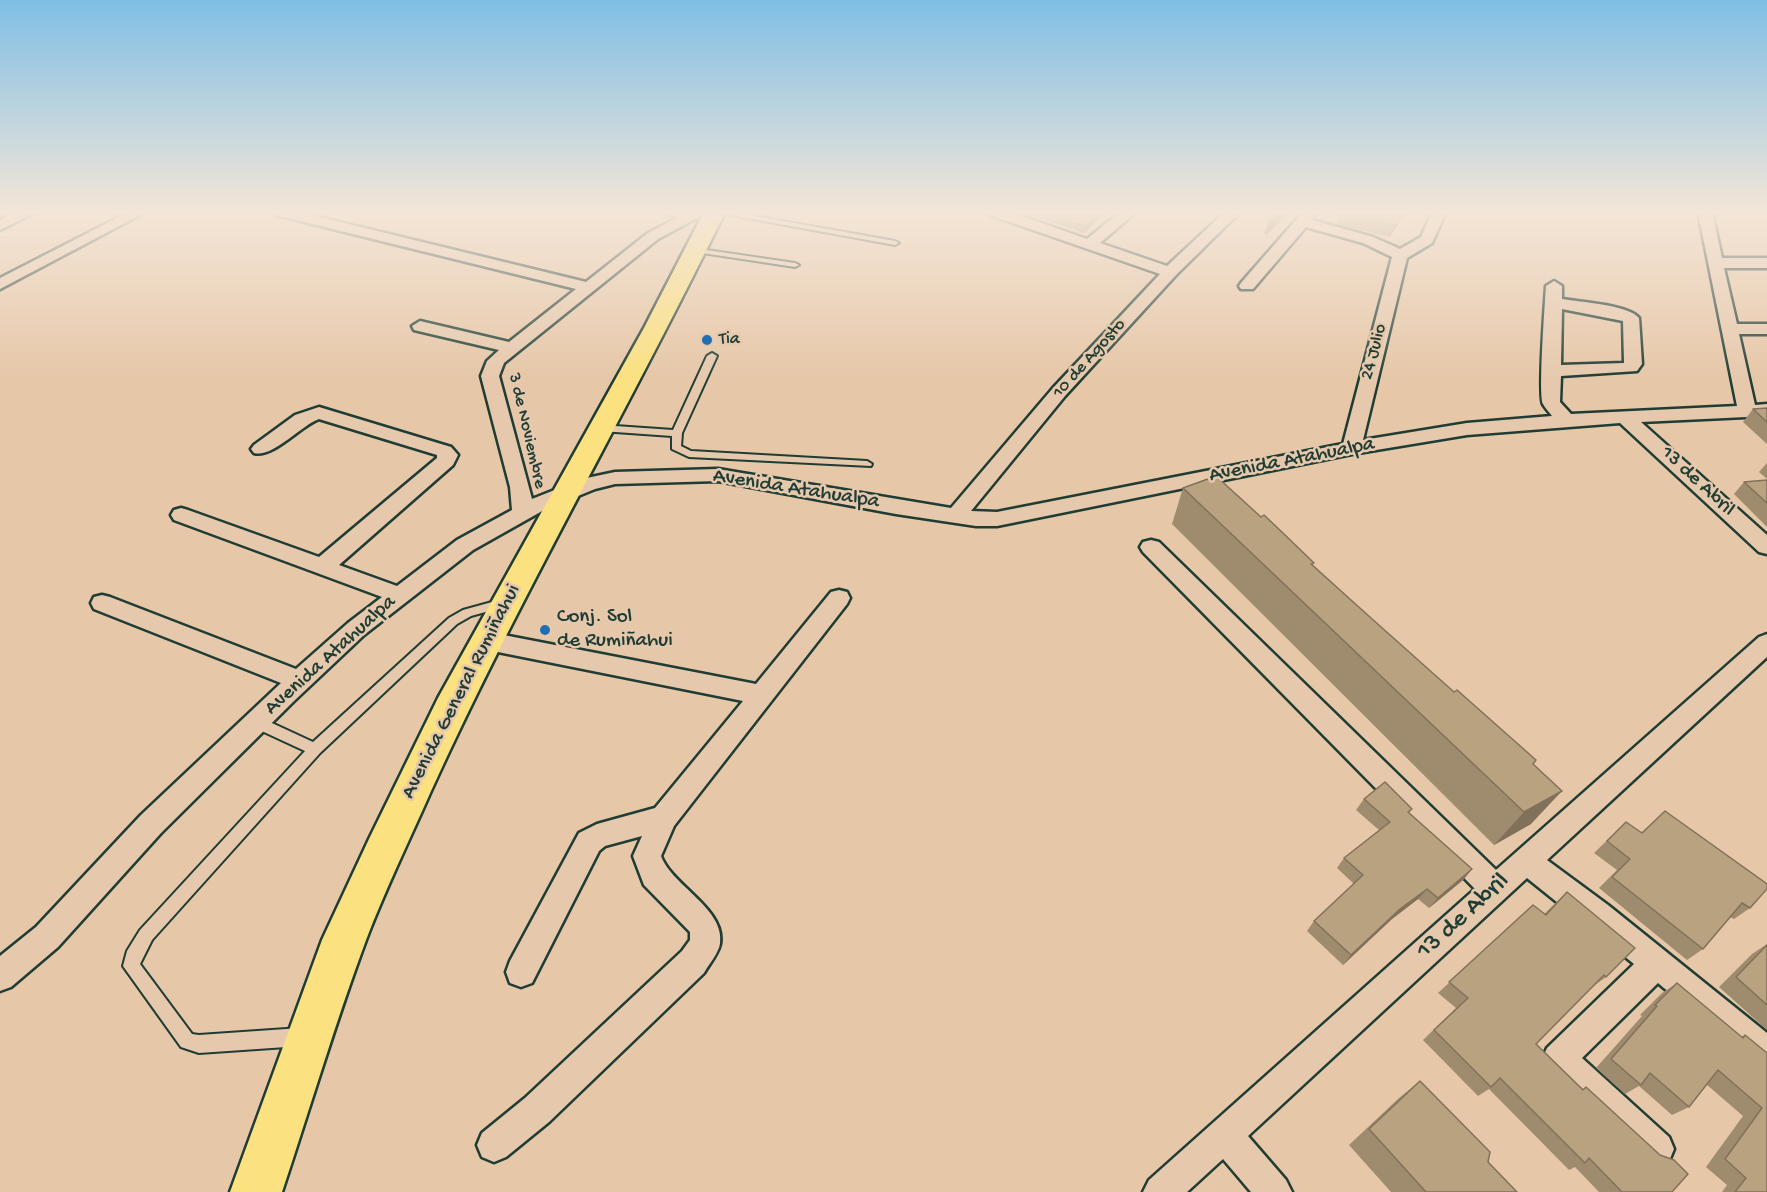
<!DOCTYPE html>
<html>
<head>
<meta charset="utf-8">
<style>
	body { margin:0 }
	canvas { display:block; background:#e6c7a8 }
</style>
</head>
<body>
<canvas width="1767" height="1192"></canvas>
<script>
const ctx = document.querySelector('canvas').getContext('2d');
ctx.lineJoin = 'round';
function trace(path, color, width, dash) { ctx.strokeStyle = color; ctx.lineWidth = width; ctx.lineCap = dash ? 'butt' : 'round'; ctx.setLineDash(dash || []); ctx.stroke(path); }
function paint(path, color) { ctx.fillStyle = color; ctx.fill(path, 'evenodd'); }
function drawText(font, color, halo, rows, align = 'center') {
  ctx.font = font + ' "Gochi Hand",sans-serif'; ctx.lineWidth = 5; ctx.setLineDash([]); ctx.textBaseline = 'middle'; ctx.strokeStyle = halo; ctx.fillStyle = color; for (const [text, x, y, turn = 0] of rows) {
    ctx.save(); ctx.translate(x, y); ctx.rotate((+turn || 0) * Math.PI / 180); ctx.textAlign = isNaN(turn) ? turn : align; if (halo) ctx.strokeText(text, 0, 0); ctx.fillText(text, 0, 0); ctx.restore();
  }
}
const lane = new Path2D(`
	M661 212H674L691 218 687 220Z
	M714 212H732L895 241 899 243 895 245Z
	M693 248 795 263 799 265 795 267 696 252H693Z
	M712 353 717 356 682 433 681 446 691 451 867 461 872 464 871 466 689 457 672 449V436L601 431 596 428 601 425 673 430 707 356Z
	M503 599 507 600 509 603 507 606 471 616 457 624 320 753 152 940 140 964 192 1034 199 1035 301 1028 307 1031 310 1037 307 1043 301 1046 199 1053 181 1047 123 966 127 951 140 930 305 751 251 726 249 722 251 718 256 717 261 718 313 742 449 618 463 610Z`);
const street = new Path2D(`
	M17 212H36L0 230V220Z
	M121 212H136L138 216 0 289V278L123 215Z
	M274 212H299L586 282 648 233 689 212H708L658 239 504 363 499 376 532 499 582 479 615 472 718 469 951 508 1053 388 1160 274 990 215 988 212H1010L1087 239 1120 212H1136L1100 243 1167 266 1225 212H1240L1176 275 1065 396 971 511 997 512 1343 444 1392 257 1363 243 1306 227 1253 289H1241L1239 286 1241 283 1303 212H1318L1312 220 1373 237 1400 249 1421 237 1432 212H1446L1432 243 1407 258 1363 440 1467 423 1552 416C1549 412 1545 408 1543 404 1538 395 1545 303 1546 286L1554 281 1562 286V299C1579 302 1629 305 1639 318L1642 364 1637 371 1561 376 1560 402 1571 414 1737 406 1698 212H1712L1722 258H1767V268H1724L1737 324H1767V334H1739L1755 405 1767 404V416L1641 422 1767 535V554L1759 552 1620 423 1467 435 1352 454 997 526H976L896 514 718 481 615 484 595 489 544 510 473 550 364 635 294 701 161 833 58 947 11 987 0 991V956L36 927 141 815 281 683 94 609 91 603 94 597 102 595 110 597 296 669 348 623 382 597 174 520 171 515 174 510 181 508 188 510 319 557 437 458V455L319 419C300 426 273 458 254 453L251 449 254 445 295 415 319 407 451 447 458 455 453 465 339 565 397 586 457 540 512 510 510 487 481 376 487 361 499 350 414 330 412 326 420 321 509 342 576 289 276 215ZM1562 309 1623 321 1624 363 1561 365Z
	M1151 540 1159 542 1496 870 1759 637 1767 634V657L1547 860 1608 905 1767 1033V1070L1756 1065 1658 983 1582 1058 1669 1137 1674 1149 1669 1161 1657 1166 1645 1161 1547 1070 1542 1059 1547 1048 1634 964 1527 878 1248 1136 1286 1180 1292 1192H1251L1223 1159 1187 1192H1143L1149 1180 1475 889 1143 552 1140 547 1143 542Z
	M839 590 847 592 850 598 847 604 674 826 661 856C672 886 726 909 720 944 718 954 709 964 704 973L549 1122 506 1157 494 1162 482 1157 477 1145 482 1133 525 1098 682 951 690 940V932L644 885 633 856 642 836 605 846 599 851 532 983 521 987 510 983 506 972 510 961 579 833 597 824 655 808 743 701 488 650 480 647 476 641 480 635 488 632 756 684 831 592Z`);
const highway = new Path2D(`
	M704 212H725C630 407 521 594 431 791 409 841 385 890 366 940 335 1023 310 1108 282 1192H230L322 940 369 839 438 698 644 328Z`);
const wall = new Path2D(`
	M1027 212H1106L1084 233 1027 214Z
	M1290 212 1266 235 1264 233 1269 218Z
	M1341 212H1405L1390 237 1337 224Z
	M1767 408V444L1743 422 1753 409Z
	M1767 463V479L1759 472Z
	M1767 480V527L1734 494 1744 482Z
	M1183 488 1261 517 1371 618 1533 764 1531 824 1494 845 1172 524Z
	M1364 799 1412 809 1409 813 1472 869 1463 880 1429 908 1418 899 1392 919 1343 965 1307 931 1314 921 1354 884 1337 868 1344 858 1379 830 1356 810Z
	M1665 811 1750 908 1734 919 1730 917 1703 949 1687 960 1599 888 1617 870 1594 853 1626 822 1641 833Z
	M1567 892 1606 977 1592 987 1536 1044 1583 1089 1586 1087 1672 1192H1599L1575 1167 1569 1170 1489 1089 1478 1096 1423 1040 1456 1008 1438 993 1533 905 1544 914Z
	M1767 944V1030L1719 987 1752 954Z
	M1677 983 1741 1037 1745 1035 1767 1053V1192H1722L1727 1185 1706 1167 1743 1116 1706 1084 1689 1107 1672 1115 1639 1086 1625 1094 1596 1068 1642 1016 1640 1015 1662 993Z
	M1420 1081 1488 1162 1517 1192H1391L1349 1145 1399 1098Z`);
const shadedWall = new Path2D(`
	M1101 212H1106L1084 233 1085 227Z
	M1279 212H1290L1266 235 1271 220Z
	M1403 212H1405L1390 237 1395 226Z
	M1562 791 1531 824 1494 845 1524 812Z
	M1472 869 1463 880 1429 908 1438 898Z
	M1427 889 1418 899 1392 919 1343 965 1351 955 1400 909Z`);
const building = new Path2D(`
	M1040 212H1101L1085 227Z
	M1272 212H1279L1271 220 1269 218Z
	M1342 212H1403L1395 226Z
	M1767 408V422L1753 409Z
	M1216 476 1261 517 1264 515 1284 534 1314 563 1311 564 1371 618 1454 692 1457 690 1536 760 1533 764 1562 791 1524 812 1183 488Z
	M1767 480V503L1744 482Z
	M1385 782 1412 809 1408 812 1472 869 1438 898 1427 889 1400 909 1351 955 1314 921 1363 875 1344 858 1390 822 1364 799Z
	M1665 811 1767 884V889L1750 908 1742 903 1703 949 1612 877 1630 859 1607 841 1626 822 1642 833Z
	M1567 892 1635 948 1606 977 1604 975 1536 1044 1583 1090 1586 1087 1660 1155 1674 1160 1688 1174 1672 1192H1622L1589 1158 1585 1163 1500 1078 1491 1087 1434 1030 1468 998 1449 982 1533 905 1546 915Z
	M1767 945V1005L1736 977Z
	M1677 983 1743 1038 1745 1035 1767 1053V1192H1735L1746 1178 1725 1159 1762 1108 1718 1070 1689 1107 1650 1073 1641 1085 1611 1059 1657 1006 1655 1005Z
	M1420 1081 1490 1152 1488 1162 1517 1192H1426L1369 1129Z`);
const markers = [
	[707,340,6,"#1f6fb2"],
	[545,630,6,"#1f6fb2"]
];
const farPoinames = [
	["Tia",719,340]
];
const farStreetnames = [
	["24 Julio",1375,352,-75],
	["10 de Agosto",1090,359,-48],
	["3 de Noviembre",526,431,77]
];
const streetNames = [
	["Avenida Atahualpa",1292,461,-11],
	["13 de Abril",1697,482,43],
	["Avenida Atahualpa",796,490,9],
	["Avenida Atahualpa",331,656,-42],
	["Avenida General Rumiñahui",462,692,-63]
];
const poiNames = [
	["Conj. Sol",557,618],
	["de Rumiñahui",557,642]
];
const nearStreetnames = [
	["13 de Abril",1464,917,-42]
];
trace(lane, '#1f3d34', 4);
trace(street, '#1f3d34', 5);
trace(highway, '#1f3d34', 5);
paint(lane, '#e6c9ad');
paint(street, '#e6c9ad');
paint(highway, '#fbe180');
paint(wall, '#9f8b6e');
paint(shadedWall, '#82715a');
paint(building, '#b9a280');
trace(building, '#82715a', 1.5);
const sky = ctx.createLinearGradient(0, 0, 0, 379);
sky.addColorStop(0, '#7fbfe5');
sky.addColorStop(0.56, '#f4e6d8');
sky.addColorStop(1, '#f4e6d800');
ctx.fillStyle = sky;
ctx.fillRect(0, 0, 1767, 379);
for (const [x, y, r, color] of markers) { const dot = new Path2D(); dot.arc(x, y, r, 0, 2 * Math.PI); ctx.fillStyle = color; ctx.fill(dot); trace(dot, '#e6c9ad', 2); }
drawText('18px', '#1f3d34', '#e6c9ad', farPoinames, 'left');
drawText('18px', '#1f3d34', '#e6c9ad', farStreetnames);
drawText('21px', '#1f3d34', '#e6c9ad', streetNames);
drawText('21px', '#1f3d34', '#e6c9ad', poiNames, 'left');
drawText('26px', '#1f3d34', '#e6c9ad', nearStreetnames);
</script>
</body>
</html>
